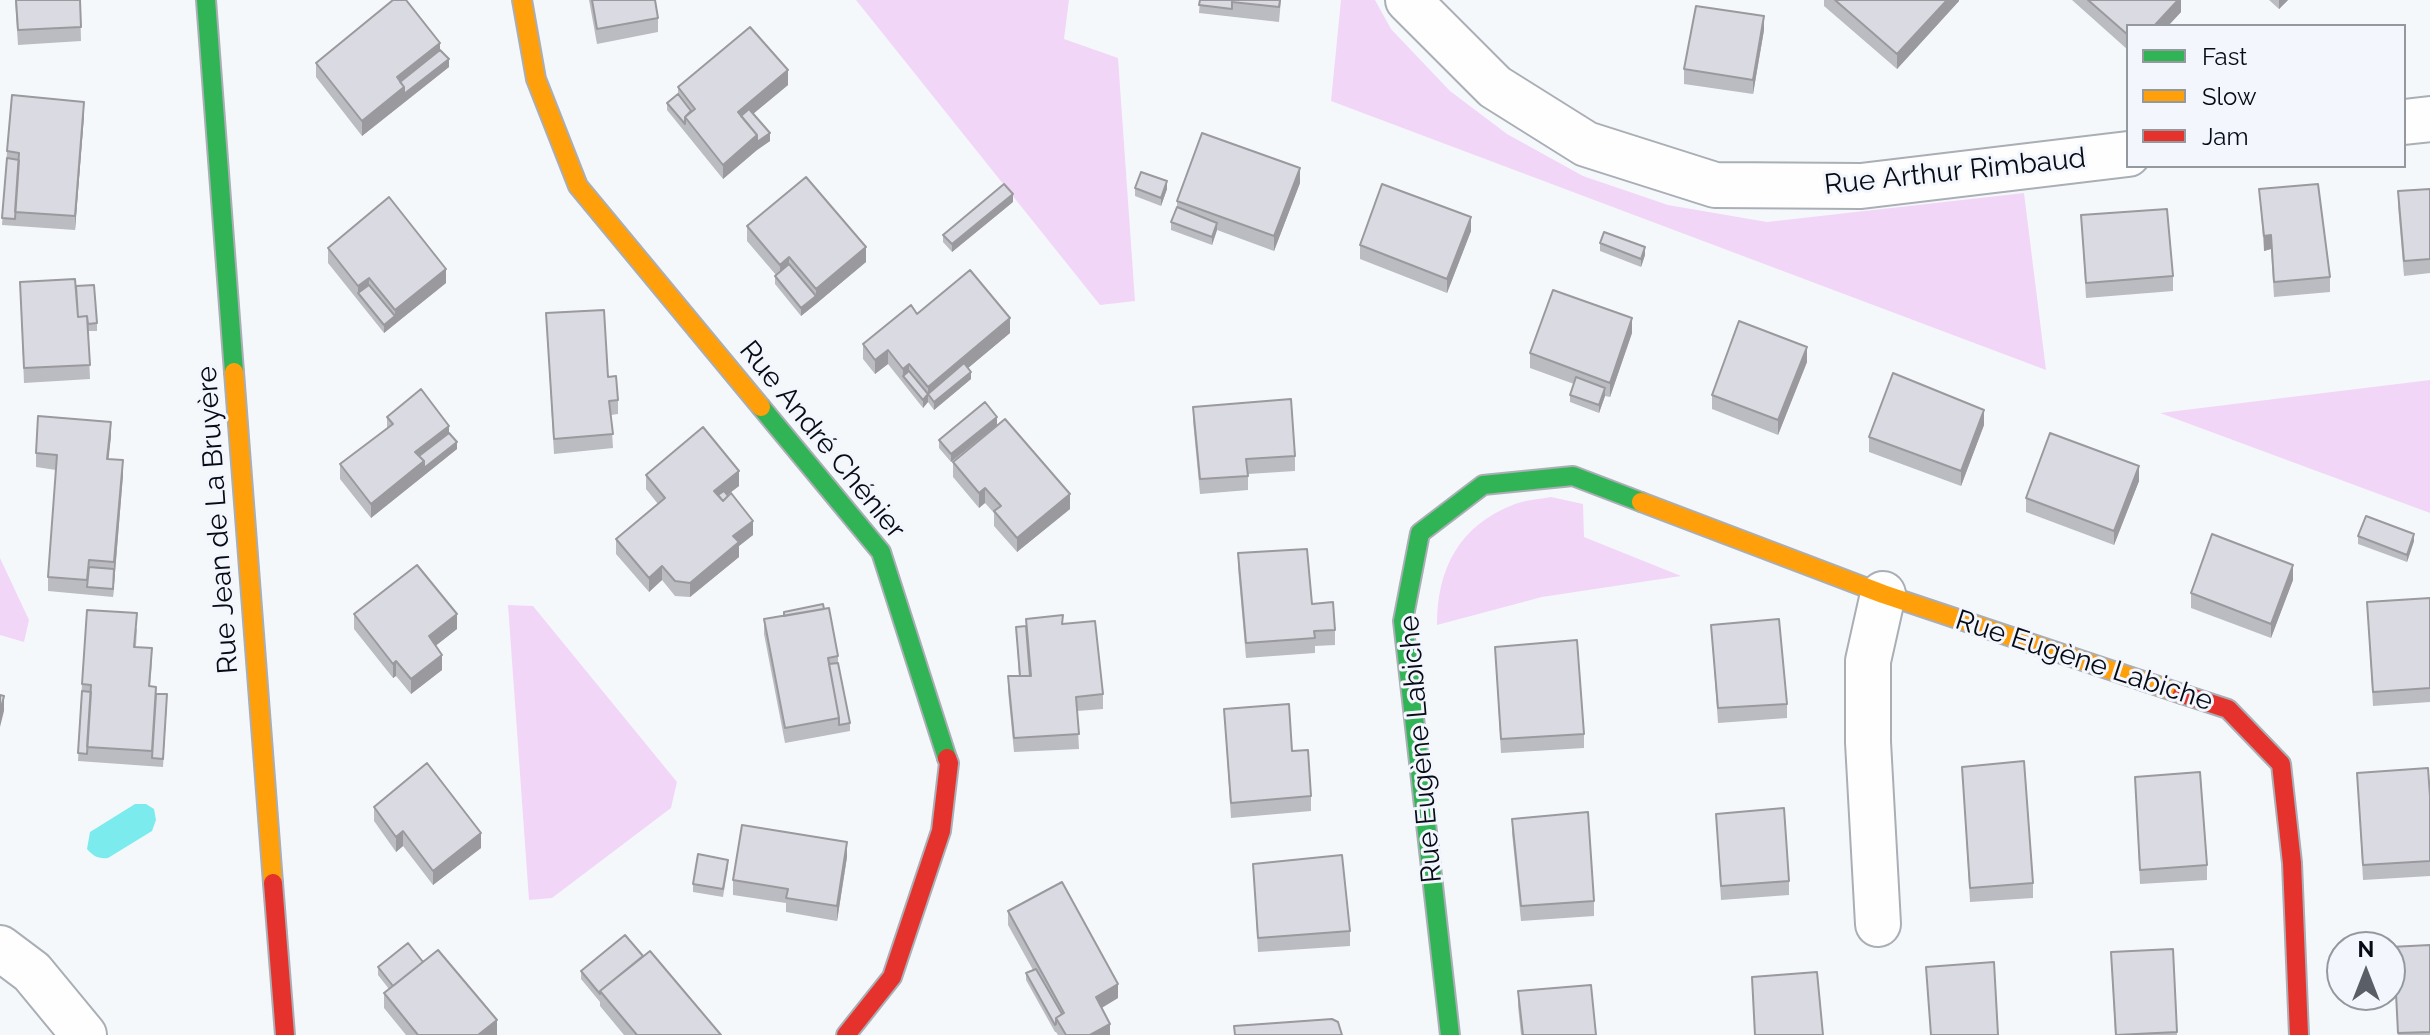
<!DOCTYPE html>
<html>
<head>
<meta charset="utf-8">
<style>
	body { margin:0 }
	#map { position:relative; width:2430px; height:1035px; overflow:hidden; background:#f5f8fb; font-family:Raleway,sans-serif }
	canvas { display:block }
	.legend { position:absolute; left:2126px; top:24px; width:280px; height:144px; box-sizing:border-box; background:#f3f7fd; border:2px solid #9499a0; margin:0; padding:10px 14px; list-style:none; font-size:24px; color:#060b15 }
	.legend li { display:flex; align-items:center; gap:16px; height:40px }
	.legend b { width:40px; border:2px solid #9499a0 }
	.north { position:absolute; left:2326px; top:931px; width:80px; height:80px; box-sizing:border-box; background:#f3f7fd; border:2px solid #9499a0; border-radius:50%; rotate:0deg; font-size:22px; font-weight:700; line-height:32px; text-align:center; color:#060b15 }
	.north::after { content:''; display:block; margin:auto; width:28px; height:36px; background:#5a5e66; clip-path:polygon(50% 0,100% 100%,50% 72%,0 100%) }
</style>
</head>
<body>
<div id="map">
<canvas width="2430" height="1035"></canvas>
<ul class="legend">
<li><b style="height:10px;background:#30b455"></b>Fast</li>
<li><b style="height:10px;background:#ff9f0a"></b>Slow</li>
<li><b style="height:10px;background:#e5322d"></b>Jam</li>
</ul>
<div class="north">N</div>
</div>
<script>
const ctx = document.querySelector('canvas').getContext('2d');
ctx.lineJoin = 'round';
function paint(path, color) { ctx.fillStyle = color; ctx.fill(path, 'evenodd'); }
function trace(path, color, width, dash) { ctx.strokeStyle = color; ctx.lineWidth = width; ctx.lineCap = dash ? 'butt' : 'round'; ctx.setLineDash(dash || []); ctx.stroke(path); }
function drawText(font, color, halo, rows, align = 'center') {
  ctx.font = font + ' Raleway,sans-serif'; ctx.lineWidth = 6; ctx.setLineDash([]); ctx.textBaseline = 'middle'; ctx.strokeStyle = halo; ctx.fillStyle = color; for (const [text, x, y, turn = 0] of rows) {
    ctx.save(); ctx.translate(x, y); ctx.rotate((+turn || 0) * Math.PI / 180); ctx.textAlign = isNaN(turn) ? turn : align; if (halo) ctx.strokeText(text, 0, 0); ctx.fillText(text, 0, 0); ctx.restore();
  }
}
const green = new Path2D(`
	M856 0H1069L1064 39 1118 58 1135 301 1100 305Z
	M1341 0H1375L1391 29 1450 91 1507 134 1583 176 1668 205 1767 222 2024 193 2046 370 1331 101Z
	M2430 380V513L2160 413Z
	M1551 497 1583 504 1584 537 1681 576 1542 597 1437 625C1437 569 1459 525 1515 504 1526 500 1540 499 1551 497Z
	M0 558 29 620 24 642 0 635Z
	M508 605 533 606 677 782 671 808 552 898 529 900Z`);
const water = new Path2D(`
	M135 804H146L154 809 156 820 152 831 108 858C98 859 93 856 87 849L90 832Z`);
const street = new Path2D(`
	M1408 0 1495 87 1586 144 1715 185 1861 186 2128 154
	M2404 122 2430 119
	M1878 924 1868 742V661L1883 594
	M0 948 32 972 84 1035`);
const fast = new Path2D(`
	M206 0 234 372
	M761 407 881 552 947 758
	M1450 1035 1403 621 1420 533 1483 485 1573 476 1641 502`);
const slow = new Path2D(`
	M522 0 536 79 578 186 761 407
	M234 372 273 883
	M1641 502 1883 594 2182 694`);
const jam = new Path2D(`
	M2182 694 2228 709 2281 764 2292 863 2299 1035
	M273 883 285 1035
	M846 1035 892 977 941 831 949 763 947 758`);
const wall = new Path2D(`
	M15 0H80L81 41 18 45Z
	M589 0H655L658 18V32L597 44Z
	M1200 0H1281L1279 22 1199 13Z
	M1824 0H1959V1L1897 69 1824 6Z
	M2072 0H2181V12L2168 26H2128V50Z
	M2269 0H2288L2279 9Z
	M1764 30 1753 94 1684 84V69Z
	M440 50 449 67 362 136 316 77V63Z
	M788 85 753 114 770 141 757 150 723 179 667 110V103L678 94V87Z
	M84 116 75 230 2 225 7 151Z
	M1300 183 1274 251 1217 230 1212 245 1171 230V222L1177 207V201Z
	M1135 188 1167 189 1161 206 1135 196Z
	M2259 189 2330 277V292L2274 297 2271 249 2264 251Z
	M2430 189V273L2404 276 2398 206V191Z
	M1013 202 952 252 943 242V235Z
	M2081 215 2173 276V291L2086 298Z
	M747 226 866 262 801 316 775 284V276L776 275 747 241Z
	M1471 231 1447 293 1360 259V245Z
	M1600 243 1645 255 1641 267 1600 251Z
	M328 248 446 283 384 333 328 263Z
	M20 282 76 286 97 323V331H88L90 379 24 383Z
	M546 313 608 377 618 400V414L611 415 613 448 554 454Z
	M917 314 1010 333 968 368 971 379 934 410 928 402 923 408 888 364 875 374 863 359V344Z
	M1632 333 1610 397 1605 396 1599 413 1570 402V395L1574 384 1530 368V353Z
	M1807 362 1778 435 1712 409V395Z
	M1193 407 1295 456V471L1248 474V490L1200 494 1193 421Z
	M387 417 449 433 457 449 371 518 340 479V464L387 429Z
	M997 425 951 462 939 448V440Z
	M1984 425 1961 486 1869 452V437Z
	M111 436 108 459 123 475 113 597 48 591V577L56 470 36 467V453Z
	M953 462 1070 509 1017 552 994 526V513L985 503 979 508 953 477Z
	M646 475 739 486 727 495 753 535 739 546V557L690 597 675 596 662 580 649 592 616 554V539L658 504 646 489Z
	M2139 481 2114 545 2026 512V498Z
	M2358 536 2414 541 2407 562 2358 544Z
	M1238 553 1312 604 1335 630V645L1315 646V653L1246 658 1238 568Z
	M2293 580 2271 638 2191 608V593Z
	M2430 598V702L2373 706 2367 602Z
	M354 614 457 629 435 646 442 670 411 694 396 676 393 678 354 629Z
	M764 619 838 656V663L850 723V731L785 743 764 634Z
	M1063 624 1103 694V709L1077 711 1079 749 1014 752 1008 691V676H1019L1016 627Z
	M1711 625 1787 704V718L1718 723Z
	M137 628 136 647 152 663 150 686 156 694 167 702 163 767 78 761 82 684Z
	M1495 647 1584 734V748L1501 753Z
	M1224 709 1292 751 1311 796V811L1231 818Z
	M1962 767 2033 883V898L1970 902Z
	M2357 773 2430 796V876L2363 880Z
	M2135 777 2207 865V880L2140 884Z
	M374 807 481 848 433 885 403 846 396 852 374 821Z
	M1716 814 1789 881V895L1721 900Z
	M1512 819 1594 901V916L1521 921 1512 833Z
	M847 857 837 921 786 912V903L733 895V880Z
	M1253 864 1350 931V946L1258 952Z
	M728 867 723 897 693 892V884Z
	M1008 911 1118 998 1102 1008 1110 1035H1058L1056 1032H1055L1026 980V973L1033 970 1008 925Z
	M2430 945V1035H2398L2395 987 2390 988V947Z
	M2173 949 2177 1035H2115L2111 952Z
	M643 956 721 1035H624L600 1006V1002L581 979V971Z
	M423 962 497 1020V1035H406L384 1008V993L389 989 378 975V967Z
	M1518 991 1596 1035H1521L1518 1006Z`);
const shadedWall = new Path2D(`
	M1947 0H1959V1L1897 69V54Z
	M2178 0H2181V12L2168 26H2154Z
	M2279 0H2288L2279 9Z
	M1764 16V30L1753 94V80Z
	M440 43V58L400 89 397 77Z
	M449 59V67L362 136V121L404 87Z
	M788 70V85L742 123 738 112Z
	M84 102V116L75 230V216Z
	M770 133V141L757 150V142Z
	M757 135V150L723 179V165Z
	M1300 168V183L1274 251V236Z
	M1167 181V189L1161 206V198Z
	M1013 194V202L952 252V244Z
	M1471 217V231L1447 293V279Z
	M1217 223V230L1212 245V237Z
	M2271 235V249L2264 251V236Z
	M866 247V262L816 304V289Z
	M1645 247V255L1641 267V259Z
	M789 257V271L780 280V265Z
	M446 269V283L395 324V310Z
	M369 278V293H358V286Z
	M816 296V304L801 316V308Z
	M395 316V324L384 333V325Z
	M1010 318V333L931 399 928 394V387Z
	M1632 318V333L1610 397V383Z
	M1807 347V362L1778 435V420Z
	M888 350V364L875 374V360Z
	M909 364V379L903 376V384V369Z
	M971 372V379L934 410V402Z
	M1605 388V396L1599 413V405Z
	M928 394V402L923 408V400Z
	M1984 410V425L1961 486V471Z
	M997 417V425L951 462V454Z
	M111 422V436L107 474V459Z
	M449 426V441L420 463 415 452Z
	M457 442V449L371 518V504L424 461Z
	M123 460V475L113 597 114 562Z
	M2139 466V481L2114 545V531Z
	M739 471V486L718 502 714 491Z
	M985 488V503L979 508V493Z
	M1070 494V509L1017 552V538Z
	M753 521V535L739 546V557L690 597V583L733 536Z
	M2414 534V541L2407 562V555Z
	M2293 565V580L2271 638V624Z
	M662 566V580L649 592V578Z
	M457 614V629L429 651V636Z
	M442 655V670L411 694V679Z
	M396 661V676L393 678V664Z
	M4 696V711L0 727V712Z
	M403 831V846L396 852V837Z
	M481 833V848L433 885V871Z
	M847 842V857L837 921V906Z
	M1118 984V998L1096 1011V997Z
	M497 1020V1035H478Z
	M1110 1024V1035H1090Z`);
const building = new Path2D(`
	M16 0H80L81 27 18 30Z
	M393 0H406L440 43 397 77 404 87 362 121 316 63Z
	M592 0H655L658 18 597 29Z
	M1200 0H1232V9L1199 5Z
	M1232 0H1280L1279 7 1232 2Z
	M1835 0H1947L1897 54Z
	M2088 0H2178L2154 26H2128V35Z
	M1696 6 1764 16 1753 80 1684 69Z
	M750 27 788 70 738 112 757 135 723 165 685 117 695 109 678 87Z
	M440 50 449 59 404 94V87L400 82Z
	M678 94 691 111 685 117V124L667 103Z
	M12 95 84 102 75 216 15 212 19 153 7 151Z
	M749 109 770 133 757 142V135L741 116Z
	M1202 133 1300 168 1274 236 1177 201Z
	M7 158 19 160 15 219 2 218Z
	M1141 172 1167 181 1161 198 1135 188Z
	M806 177 866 247 816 289 789 257 780 265 747 226Z
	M1004 184 1013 194 952 244 943 235Z
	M1382 184 1471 217 1447 279 1360 245Z
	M2318 184 2330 277 2274 282 2271 235 2264 236 2259 189Z
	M2430 189V259L2404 261 2398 191Z
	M389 197 446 269 395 310 369 278 358 286 328 248Z
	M1177 207 1217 223 1212 237 1171 222Z
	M2167 209 2173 276 2086 283 2081 215Z
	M1604 232 1645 247 1641 259 1600 243Z
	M789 264 816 296 801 308 775 276Z
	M970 270 1010 318 928 387 909 364 903 369 888 350 875 360 863 344 911 305 917 314Z
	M75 279 78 317 87 316 90 365 24 368 20 282Z
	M94 285 97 323 88 324 87 316 78 317 76 286Z
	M369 285 395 316 384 325 358 293Z
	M1553 290 1632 318 1610 383 1530 353Z
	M604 310 608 377 616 376 618 400 609 401 613 434 554 439 546 313Z
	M1739 321 1807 347 1778 420 1712 395Z
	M964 363 971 372 934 402 928 394Z
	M909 371 928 394 923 400 903 376Z
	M1893 373 1984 410 1961 471 1869 437Z
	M1576 377 1605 388 1599 405 1570 395Z
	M421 389 449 426 415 452 424 461 371 504 340 464 393 424 387 417Z
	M1291 399 1295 456 1246 459 1248 476 1200 479 1193 407Z
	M985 402 997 417 951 454 939 440Z
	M38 416 111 422 107 459 123 460 114 562 89 560 87 580 48 577 57 455 36 453Z
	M1005 419 1070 494 1017 538 994 511 1001 506 985 488 979 493 953 462Z
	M703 427 739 471 714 491 723 501 731 493 753 521 733 536 739 542 690 583 675 581 662 566 649 578 616 539 665 498 646 475Z
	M449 433 457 442 424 468V461L419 456Z
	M2050 433 2139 466 2114 531 2026 498Z
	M724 491 728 496 723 501 718 495Z
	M2366 516 2414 534 2407 555 2358 536Z
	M2212 534 2293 565 2271 624 2191 593Z
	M1307 549 1312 604 1333 602 1335 630 1314 631 1315 638 1246 643 1238 553Z
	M417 565 457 614 429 636 442 655 411 679 396 661 393 664 354 614Z
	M89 567 114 569 113 589 87 587Z
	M2430 598V688L2373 692 2367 602Z
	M823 604 824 609 784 616V612Z
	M829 608 838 656 828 658 839 718 785 728 764 619Z
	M87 610 137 613 134 647 152 648 149 686 156 687 152 751 87 747 91 685 82 684Z
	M1063 615 1062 624 1095 621 1103 694 1076 697 1079 734 1014 738 1008 676H1031L1026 619Z
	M1779 619 1787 704 1718 708 1711 625Z
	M1026 626 1030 676H1020L1016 627Z
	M1577 640 1584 734 1501 739 1495 647Z
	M838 663 850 723 839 725V718L829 664Z
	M82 691 91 692 87 754 78 753Z
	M156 694H167L163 759 152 758Z
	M0 695 4 696 0 712Z
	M1289 704 1292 751 1308 750 1311 796 1231 803 1224 709Z
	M2024 761 2033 883 1970 888 1962 767Z
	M427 763 481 833 433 871 403 831 396 837 374 807Z
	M2428 768 2430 796V861L2363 865 2357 773Z
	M2200 772 2207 865 2140 870 2135 777Z
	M1784 808 1789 881 1721 886 1716 814Z
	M1588 812 1594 901 1521 906 1512 819Z
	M742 825 847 842 837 906 786 898 788 889 733 880Z
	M698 854 728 860 723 889 693 884Z
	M1342 855 1350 931 1258 938 1253 864Z
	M1062 882 1118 984 1096 997 1110 1024 1090 1035H1066L1056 1018 1064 1013 1008 911Z
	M625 935 643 956 600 991V994L581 971Z
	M408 943 423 962 393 986 378 967Z
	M2430 945V1032L2398 1033 2395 973 2390 974V947Z
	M2173 949 2177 1032 2116 1035 2111 952Z
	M438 950 497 1020 478 1035H418L384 993Z
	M650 951 721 1035H637L600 991Z
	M1994 962 1998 1035H1931L1926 967Z
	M1036 969 1062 1014 1056 1018V1024L1055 1025 1026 973Z
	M1817 972 1823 1035H1755L1752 977Z
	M1591 985 1596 1035H1523L1518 991Z
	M1332 1019 1338 1022 1342 1035H1235L1234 1026Z`);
const streetNames = [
	["Rue Arthur Rimbaud",1955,172,-6],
	["Rue André Chénier",822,440,51],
	["Rue Jean de La Bruyère",218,520,-94],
	["Rue Eugène Labiche",2084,661,18],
	["Rue Eugène Labiche",1421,749,-95]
];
paint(green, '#f2d6f8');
paint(water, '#7bebee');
trace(street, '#aaaeb5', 48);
trace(fast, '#aaaeb5', 22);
trace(slow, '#aaaeb5', 22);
trace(jam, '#aaaeb5', 22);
trace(street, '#fefefe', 44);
trace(fast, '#30b455', 18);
trace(slow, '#ff9f0a', 18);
trace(jam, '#e5322d', 18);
paint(wall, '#bbbbc2');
paint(shadedWall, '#99999e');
paint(building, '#dadae2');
trace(building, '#99999e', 2);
drawText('28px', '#060b15', '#f3f7fd', streetNames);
</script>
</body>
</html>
